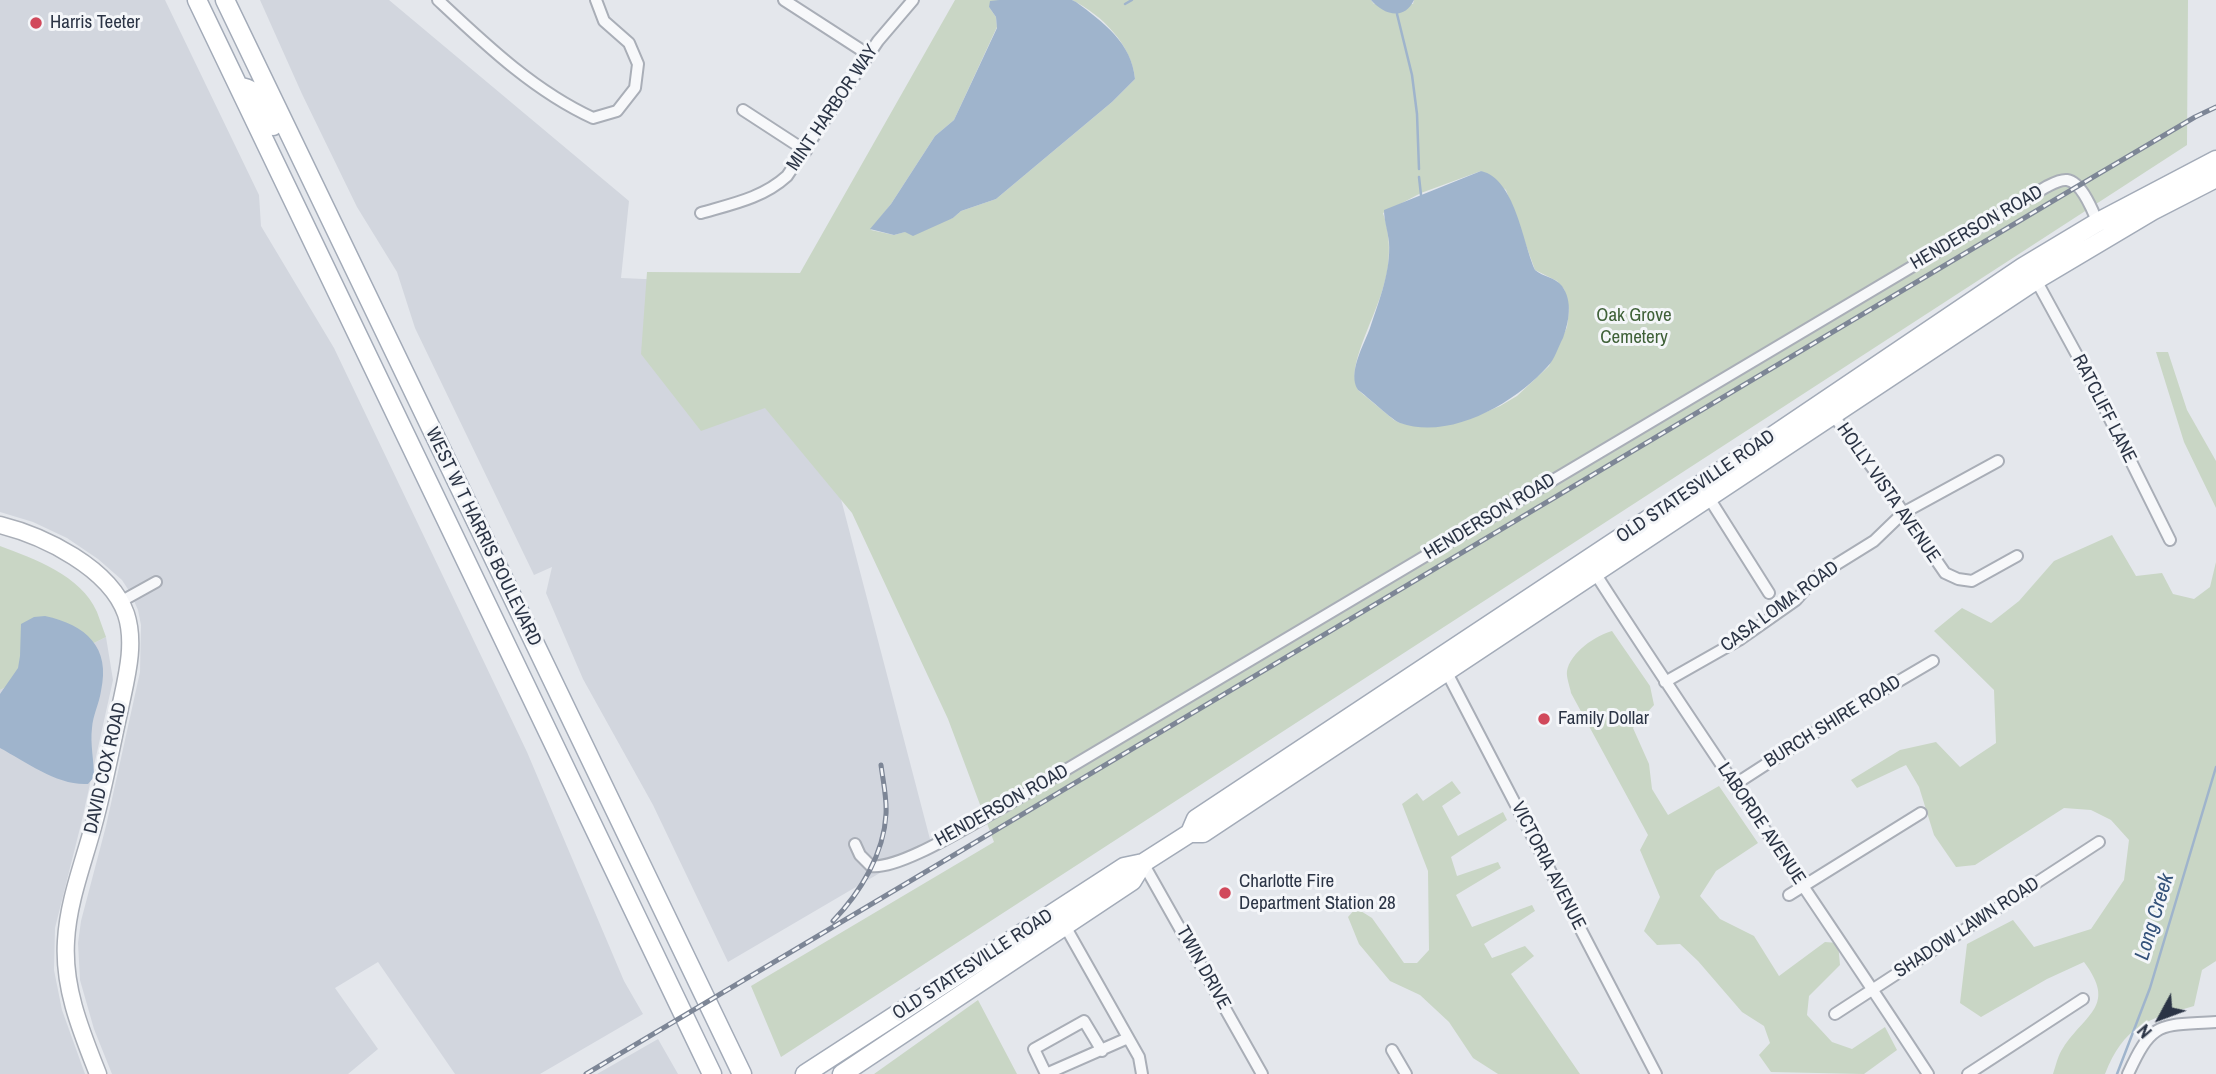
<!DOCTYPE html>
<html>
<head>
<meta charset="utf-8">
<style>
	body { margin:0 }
	#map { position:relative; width:2216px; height:1074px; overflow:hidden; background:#e4e7ec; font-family:"Archivo Narrow",sans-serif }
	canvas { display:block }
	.north { position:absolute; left:2125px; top:983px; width:70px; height:70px; -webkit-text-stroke:5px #f4f6f9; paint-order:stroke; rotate:229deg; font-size:19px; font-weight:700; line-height:28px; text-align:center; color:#2b3445 }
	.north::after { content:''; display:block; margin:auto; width:24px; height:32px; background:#2b3445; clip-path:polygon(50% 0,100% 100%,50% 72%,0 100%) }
</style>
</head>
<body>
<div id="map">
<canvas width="2216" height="1074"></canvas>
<div class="north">N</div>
</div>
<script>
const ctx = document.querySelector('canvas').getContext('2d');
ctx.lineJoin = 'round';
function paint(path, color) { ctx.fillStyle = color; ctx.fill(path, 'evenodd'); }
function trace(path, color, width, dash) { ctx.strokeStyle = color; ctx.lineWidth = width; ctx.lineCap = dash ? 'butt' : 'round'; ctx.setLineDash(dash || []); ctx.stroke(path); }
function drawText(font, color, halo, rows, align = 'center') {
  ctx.font = font + ' "Archivo Narrow",sans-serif'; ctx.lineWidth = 6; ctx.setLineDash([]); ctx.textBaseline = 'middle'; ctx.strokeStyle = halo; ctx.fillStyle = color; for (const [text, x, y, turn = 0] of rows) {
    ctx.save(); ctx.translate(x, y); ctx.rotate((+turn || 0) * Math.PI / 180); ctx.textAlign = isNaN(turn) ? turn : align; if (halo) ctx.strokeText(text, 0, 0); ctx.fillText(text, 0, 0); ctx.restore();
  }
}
const built = new Path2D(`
	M0 0H165L259 195 261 226 334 348 527 752 624 981 643 1014 540 1074H455L378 962 335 988 378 1049 348 1074H112L94 1029 80 980 78 943 81 921 106 826 140 672 141 625 138 610 131 594 122 580 98 559 67 538 33 522 0 512Z
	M260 0H389L629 201 621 278 785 285 931 843 728 962 653 805 583 679 546 593 552 567 534 575 415 328 397 272 357 207 302 94Z
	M106 637 113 680 82 820 55 928 54 970 62 1010 85 1074H0V690Z
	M658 1039 678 1074H597Z`);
const green = new Path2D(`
	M955 0H1010H999L989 7 996 17 997 27 954 120 935 136 891 204 871 230 894 235 953 218 961 211 996 199 1112 102 1135 79C1132 45 1102 15 1072 0H1371L1374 4H1413L1414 0H2188L2187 145 781 1057 751 986 994 842 948 719 852 513 765 408 701 431 641 354 647 272 800 273ZM1481 171 1506 190 1535 270 1557 281 1564 289 1569 310 1567 327 1549 366 1517 396 1500 406 1469 419 1422 426 1400 423 1394 420 1358 390C1355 384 1354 376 1355 369 1361 336 1383 302 1388 266 1390 249 1389 230 1383 213L1421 193Z
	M2156 352H2168L2187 410 2216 461V508L2184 442Z
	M2112 535 2136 576 2162 573 2173 594 2194 599 2210 587 2216 562V961L2202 970 2194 1006C2147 1019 2124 1026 2105 1074H2053C2056 1065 2058 1055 2063 1048 2086 1013 2117 1006 2084 962L2047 979 1981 1017 1960 1003 1967 944 2013 920 2034 947 2091 929 2124 880 2129 840 2111 820 2091 810 2064 808 1975 865 1956 867 1934 835 1919 787 1906 765 1857 788 1851 780 1900 750 1936 742 1960 767 1996 743 1994 690 1934 631 1962 608 1991 623 2019 601 2054 561Z
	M0 546C34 559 81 575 97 612 100 620 103 629 106 637L0 690Z
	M1612 631 1650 686 1654 705 1633 728 1649 764 1652 789 1668 815 1719 786 1758 843 1716 871 1700 896 1720 919 1754 936 1779 976 1825 942 1838 943 1840 965 1809 996 1807 1015 1832 1042 1852 1049 1885 1027 1897 1050 1864 1074 1771 1072 1759 1055 1770 1043 1764 1026 1742 1012 1698 961 1680 944 1657 945 1644 931 1660 897 1640 850 1648 835 1571 693C1570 687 1566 677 1567 671 1570 653 1596 635 1612 631Z
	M1452 781 1461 793 1442 806 1458 836 1503 812 1507 820 1451 857 1457 876 1498 862 1501 868 1456 895 1472 927 1532 905 1535 911 1484 944 1492 958 1525 946 1534 956 1511 974 1580 1074H1498L1473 1058 1449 1022 1420 995 1390 981 1359 944 1348 917 1356 908 1372 918 1404 963H1417L1429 950 1428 871 1402 804 1417 793 1423 801Z
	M978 1000 1017 1074H874Z`);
const water = new Path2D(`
	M999 0H1072L1076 2C1103 22 1132 43 1135 79L1112 102 996 199 961 211 953 218 913 236 905 232 894 235 870 229 891 204 935 136 954 120 997 28 996 17 989 7 990 1Z
	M1371 0H1414C1404 21 1384 15 1371 0Z
	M1481 171C1515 179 1522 240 1535 270 1543 277 1555 277 1562 286 1573 301 1569 322 1563 338 1558 347 1555 359 1548 366 1516 402 1451 441 1400 423 1393 421 1367 396 1358 390 1347 373 1364 345 1370 328 1379 301 1391 271 1389 242 1388 232 1384 220 1384 210Z
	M45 616C86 625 111 647 101 691 99 704 93 715 92 728 90 744 94 760 94 777L88 784C58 786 26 762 0 748V694L18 668 20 656 21 624 34 617Z`);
const stream = new Path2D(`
	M1125 4 1132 0
	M1397 14 1412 75 1417 114 1419 169
	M1419 177 1421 195
	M2117 1074 2150 988 2216 767`);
const street = new Path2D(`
	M438 0C485 44 534 91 593 118L617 111 635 88 638 64 629 43 604 21 596 0
	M784 0 869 55
	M743 110 806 151
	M701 213C732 204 763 198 787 176L878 41 913 0
	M2036 280 2090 379 2170 540
	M1833 415 1877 474 1945 573 1958 579 1972 581 2017 556
	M1709 498 1769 593
	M1595 573C1703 742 1819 906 1928 1074
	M120 602 156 582
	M1444 667 1656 1074
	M1665 682 1739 640 1796 600 1816 577 1874 541 1903 513 1998 461
	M1734 785 1853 708 1933 661
	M855 844 860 855 871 866C900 870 971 824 1000 809L2046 187C2052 184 2060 179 2067 180 2082 182 2094 213 2099 226
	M1143 863 1262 1074
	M1789 895 1921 813
	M1065 926 1139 1057 1142 1074
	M1835 1014 2099 842
	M1392 1050 1406 1074
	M1102 1051 1084 1021 1034 1049 1046 1074 1128 1038
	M1968 1074 2083 999
	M2128 1074C2153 1019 2160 1026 2216 1022`);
const secondary = new Path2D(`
	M0 525C44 536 110 568 126 614 136 644 126 679 120 708 111 748 104 788 93 827 83 864 68 902 66 941 63 988 81 1031 98 1074`);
const primary = new Path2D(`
	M197 0 712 1074
	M225 0 742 1074
	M239 87C258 87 266 112 273 126
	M1190 833 1196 819 1700 485 2023 267 2098 222 2216 160
	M805 1074 1124 867 1143 863 1190 833H1203L2036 280 2152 211 2216 178
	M842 1074 1132 881 1143 863`);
const rail = new Path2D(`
	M833 921C860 893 884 854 886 814 887 798 883 781 881 765
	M586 1074 2078 186 2195 117 2216 107`);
const markers = [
	[36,23,7,"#d1495b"],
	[1544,719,7,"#d1495b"],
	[1225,893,7,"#d1495b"]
];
const poiNames = [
	["Harris Teeter",50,23],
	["Family Dollar",1558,719],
	["Charlotte Fire",1239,882],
	["Department Station 28",1239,904]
];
const streetNames = [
	["MINT HARBOR WAY",833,108,-56],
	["HENDERSON ROAD",1977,228,-30],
	["RATCLIFF LANE",2104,409,63],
	["OLD STATESVILLE ROAD",1696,487,-34],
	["HOLLY VISTA AVENUE",1888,493,55],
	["HENDERSON ROAD",1490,517,-31],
	["WEST W T HARRIS BOULEVARD",483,537,64],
	["CASA LOMA ROAD",1780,607,-36],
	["BURCH SHIRE ROAD",1833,722,-32],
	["DAVID COX ROAD",106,768,-77],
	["HENDERSON ROAD",1002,806,-29],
	["LABORDE AVENUE",1761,824,56],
	["VICTORIA AVENUE",1548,866,63],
	["SHADOW LAWN ROAD",1967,928,-33],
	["OLD STATESVILLE ROAD",973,965,-33],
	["TWIN DRIVE",1203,968,61]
];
const parkNames = [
	["Oak Grove",1634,316],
	["Cemetery",1634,338]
];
const waterNames = [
	["Long Creek",2155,917,-73]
];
paint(built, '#d2d6de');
paint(green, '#c9d6c5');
paint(water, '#9fb4cc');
trace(stream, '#9fb4cc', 2.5);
trace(street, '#a9aeb7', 14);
trace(secondary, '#a9aeb7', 19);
trace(primary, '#a3abb8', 21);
trace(street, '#f7f8fa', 10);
trace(secondary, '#fff', 16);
trace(primary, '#fff', 18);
trace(rail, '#7d8696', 5);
trace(rail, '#f4f6f9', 2.5, [8]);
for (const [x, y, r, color] of markers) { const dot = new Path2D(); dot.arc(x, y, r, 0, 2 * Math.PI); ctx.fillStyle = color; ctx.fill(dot); trace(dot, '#f4f6f9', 2.5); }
drawText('19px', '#2b3445', '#f4f6f9', poiNames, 'left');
drawText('19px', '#2b3445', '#f4f6f9', streetNames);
drawText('19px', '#3f6138', '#f4f6f9', parkNames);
drawText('italic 21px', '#34527a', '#f4f6f9', waterNames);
</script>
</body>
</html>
